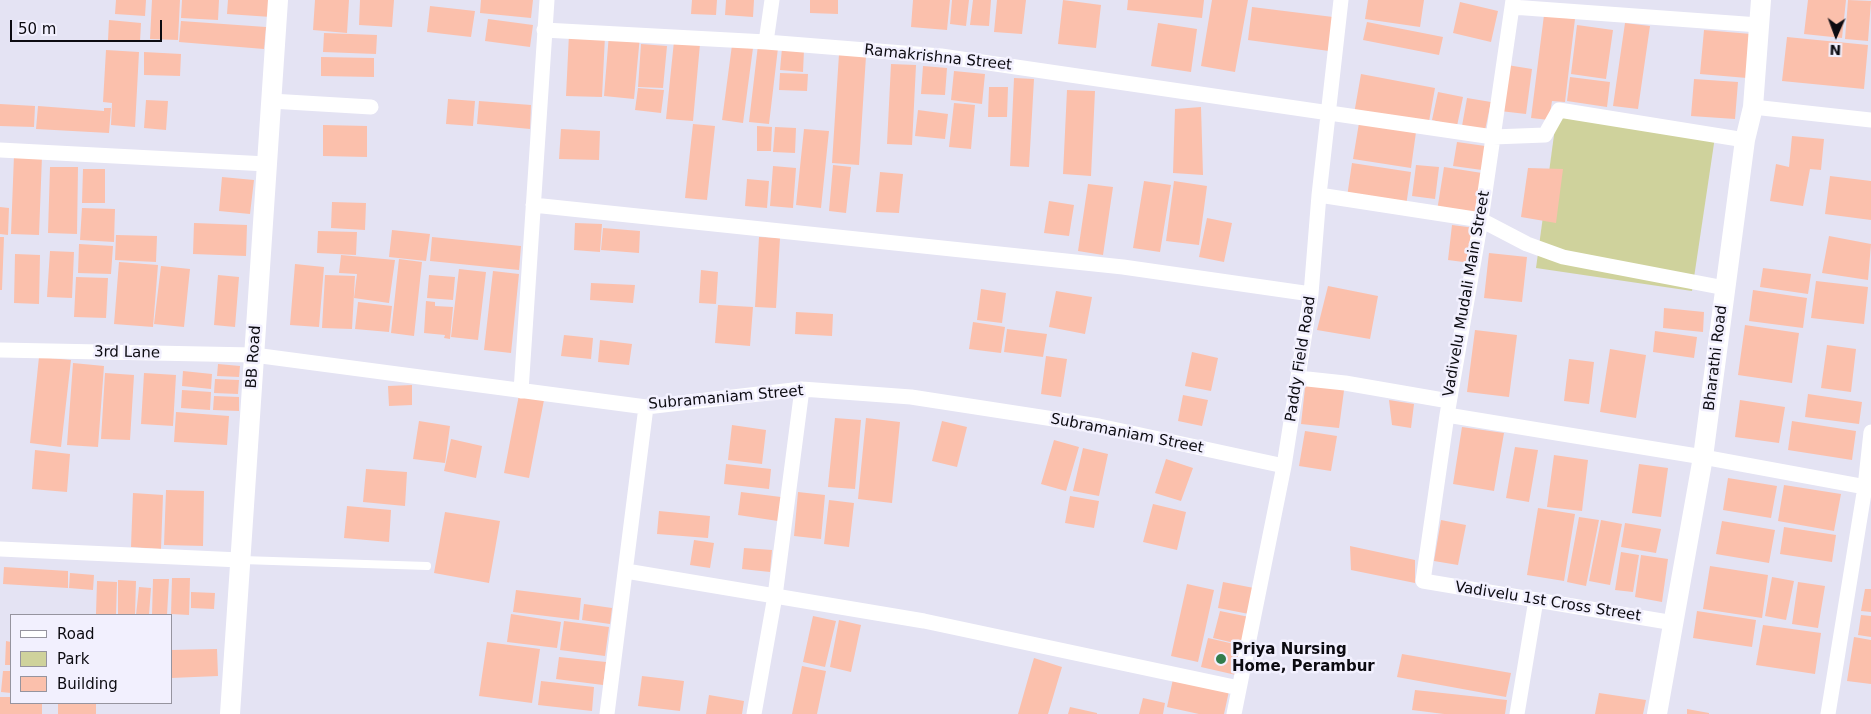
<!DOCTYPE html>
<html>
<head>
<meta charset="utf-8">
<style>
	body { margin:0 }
	#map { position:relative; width:1871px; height:714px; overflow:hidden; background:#e4e3f3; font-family:"DejaVu Sans",sans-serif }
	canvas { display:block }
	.legend { position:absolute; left:10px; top:614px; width:162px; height:90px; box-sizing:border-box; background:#f2f0fe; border:1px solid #96949f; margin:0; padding:6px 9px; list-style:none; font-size:15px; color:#0c0b11 }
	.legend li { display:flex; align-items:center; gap:10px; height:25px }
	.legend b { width:25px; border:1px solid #96949f }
	.north { position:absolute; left:1811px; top:10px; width:50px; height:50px; -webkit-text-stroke:4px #f2f0fe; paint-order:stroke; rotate:182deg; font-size:14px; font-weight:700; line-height:20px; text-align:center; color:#0c0b11 }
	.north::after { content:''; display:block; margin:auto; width:18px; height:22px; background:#0c0b11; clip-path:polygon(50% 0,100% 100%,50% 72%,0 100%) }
	.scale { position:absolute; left:10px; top:20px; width:152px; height:22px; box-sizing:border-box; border:2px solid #0c0b11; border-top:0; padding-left:6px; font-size:15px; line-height:18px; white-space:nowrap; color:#0c0b11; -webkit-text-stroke:4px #f2f0fe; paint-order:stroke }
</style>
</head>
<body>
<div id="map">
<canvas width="1871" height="714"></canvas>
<ul class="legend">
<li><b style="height:6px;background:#fff"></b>Road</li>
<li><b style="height:14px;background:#cfd29c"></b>Park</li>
<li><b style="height:14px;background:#fbc0ac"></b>Building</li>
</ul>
<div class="north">N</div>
<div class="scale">50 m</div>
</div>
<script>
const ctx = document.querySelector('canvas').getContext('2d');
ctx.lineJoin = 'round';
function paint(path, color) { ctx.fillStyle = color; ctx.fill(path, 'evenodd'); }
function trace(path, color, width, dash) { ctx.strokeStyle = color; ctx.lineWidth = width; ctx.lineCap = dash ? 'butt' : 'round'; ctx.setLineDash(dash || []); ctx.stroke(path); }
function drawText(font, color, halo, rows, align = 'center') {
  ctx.font = font + ' "DejaVu Sans",sans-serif'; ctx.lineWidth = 5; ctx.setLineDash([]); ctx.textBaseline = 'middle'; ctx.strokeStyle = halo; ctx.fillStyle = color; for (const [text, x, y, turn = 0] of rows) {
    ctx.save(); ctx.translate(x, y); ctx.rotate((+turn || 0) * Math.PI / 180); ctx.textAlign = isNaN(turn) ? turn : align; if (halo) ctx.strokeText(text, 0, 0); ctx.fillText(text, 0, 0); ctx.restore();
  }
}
const green = new Path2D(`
	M1557 113 1716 130 1692 291 1536 268Z`);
const building = new Path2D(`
	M116 0H146L145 16 115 14Z
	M152 0H180L178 40 150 39Z
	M182 0H219L218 20 181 18Z
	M228 0H272L271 17 227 14Z
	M315 0H349L347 33 313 30Z
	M360 0H394L392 27 359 25Z
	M481 0H533L531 18 480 13Z
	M692 0H717L716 15 691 14Z
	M726 0H754L753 17 725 15Z
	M810 0H838V14L810 13Z
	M913 0H950L947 30 911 27Z
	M952 0H969L966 26 950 24Z
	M973 0H991L989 26 970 25Z
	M997 0H1026L1022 34 994 32Z
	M1063 0 1101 5 1096 48 1058 44Z
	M1128 0H1204L1202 18 1127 10Z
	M1212 0H1248L1235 72 1201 66Z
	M1368 0H1424L1420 27 1365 19Z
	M1808 0H1846L1842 38 1804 34Z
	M1848 0 1871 1 1868 41 1845 39Z
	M1460 2 1498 11 1491 42 1453 33Z
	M430 6 475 11 471 37 427 32Z
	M1252 7 1333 17 1329 51 1248 40Z
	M1544 15 1575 19 1565 102 1552 101 1549 120 1531 118Z
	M488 19 533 25 530 47 485 41Z
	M109 20 141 23 140 42 108 40Z
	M181 21 266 27 264 49 179 42Z
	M1367 22 1443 37 1439 55 1363 40Z
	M1158 23 1197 29 1191 72 1151 66Z
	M1625 23 1650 26 1638 109 1613 106Z
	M1577 25 1613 30 1606 79 1571 74Z
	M1704 30 1751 34 1747 78 1700 74Z
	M324 33 377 35 376 54 323 52Z
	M569 34 605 36 602 97 566 96Z
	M609 34 640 36 634 99 604 96Z
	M1787 37 1868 45 1864 89 1782 81Z
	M674 41 700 44 693 121 666 119Z
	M641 44 667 46 663 88 638 87Z
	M732 45 753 48 743 123 722 120Z
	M758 45 778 48 769 124 749 122Z
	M782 48 804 50 803 72 780 70Z
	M106 50 139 52 135 127 111 125 112 103 103 102Z
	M144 52 181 54 180 76 144 75Z
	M839 54 866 56 859 165 832 163Z
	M321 57 374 58V77L321 76Z
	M891 64 916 65 912 145 887 144Z
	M1507 65 1532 69 1526 114 1500 111Z
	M923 66 947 68 945 95 921 94Z
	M954 71 985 74 982 104 951 100Z
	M780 73 808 74 807 91 779 90Z
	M1361 74 1435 88 1428 127 1354 114Z
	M1570 77 1610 82 1607 107 1567 101Z
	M1014 78 1034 79 1029 167 1010 166Z
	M1694 79 1738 82 1735 119 1691 116Z
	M989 87H1008L1007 117H988Z
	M638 88 664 90 661 113 635 110Z
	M1067 90 1095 91 1091 176 1063 174Z
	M1438 92 1463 97 1457 126 1432 120Z
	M1467 98 1491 102 1485 130 1462 126Z
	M448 99 475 101 473 126 446 124Z
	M146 100 168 101 166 130 144 128Z
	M479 101 531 105 530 129 477 124Z
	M954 103 975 105 971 149 949 147Z
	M0 104 35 106 34 127 0 126Z
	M38 106 104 111V108H111L109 133 36 129Z
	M1201 107 1203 175 1173 173 1175 109Z
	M918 110 948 114 945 139 915 136Z
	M1359 123 1416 132 1411 168 1353 159Z
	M693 124 715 126 707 200 685 198Z
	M323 125 367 126V157L323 156Z
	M757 126 772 127 771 151H757Z
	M775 127 796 128 795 153 773 152Z
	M561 129 600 131 599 160 559 159Z
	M804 129 829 131 821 208 796 205Z
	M1792 136 1824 139 1821 170 1810 169 1803 206 1770 201 1776 164 1789 167Z
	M1457 142 1485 146 1482 170 1453 166Z
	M14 155 42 156 39 235 11 234Z
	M1352 163 1411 172 1406 206 1347 197Z
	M833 165 851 167 846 213 829 211Z
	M1416 165 1439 167 1435 199 1412 196Z
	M773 166 796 168 793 208 770 206Z
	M50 167H78L77 234 48 233Z
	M1444 167 1482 173 1474 218 1437 211Z
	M1528 168 1563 169 1556 223 1521 217Z
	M83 169H105V203H82Z
	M880 172 903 174 899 213 876 212Z
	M1830 176 1871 181V220L1825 214Z
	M222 177 254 180 250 214 219 211Z
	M747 179 769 181 767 208 745 206Z
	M1144 181 1171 185 1160 252 1133 248Z
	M1174 181 1207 186 1199 245 1166 241Z
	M1088 184 1113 187 1103 255 1078 251Z
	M1049 201 1074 205 1069 236 1044 233Z
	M332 202 366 203 365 230 331 228Z
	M0 207 9 208 8 235 0 234Z
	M82 208 115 209 114 242 80 240Z
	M1207 218 1232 223 1224 262 1199 257Z
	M194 223 247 225 246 256 193 254Z
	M575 223 602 224 600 252 574 250Z
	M1452 225 1475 228 1471 263 1448 260Z
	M603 228 640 231 639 253 601 250Z
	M392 230 430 234 426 261 389 257Z
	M318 231 357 232 356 255 317 253Z
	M116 235 157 236 156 262 115 260Z
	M1829 236 1871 244 1868 280 1822 273Z
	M0 237H4L2 290H0Z
	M432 237 521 246 519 270 430 261Z
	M759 237 780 238 776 308 755 307Z
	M79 244 113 246 111 274 78 273Z
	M50 251 74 252 72 298 47 297Z
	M1489 253 1527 257 1522 302 1484 298Z
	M15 254 40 255 39 304 14 303Z
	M341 255 395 260 389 303 354 298 357 274 339 273Z
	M399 259 422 262 414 336 391 333Z
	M119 262 158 265 153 327 114 324Z
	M295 264 324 267 319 327 290 325Z
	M161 266 190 269 184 327 154 324Z
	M1763 268 1811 274 1808 294 1760 287Z
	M459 269 486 272 478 340 451 337Z
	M701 270 718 272 716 304 699 303Z
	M493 271 519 274 511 353 484 350Z
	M218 275 239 277 235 327 214 325Z
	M325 275 355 276 352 329 322 328Z
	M429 275 455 277 453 300 427 298Z
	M76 277 108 278 106 318 74 317Z
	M1816 281 1868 287 1864 324 1811 318Z
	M591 283 635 285 633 303 590 300Z
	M1328 286 1378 296 1370 339 1317 330Z
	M981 289 1006 293 1002 323 977 320Z
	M1753 290 1807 298 1803 328 1749 321Z
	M1056 291 1092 297 1085 334 1049 327Z
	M426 301 435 302V306L453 307 450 339 444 338 445 335 424 333Z
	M358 302 392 306 389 332 355 329Z
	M718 305 753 307 750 346 715 343Z
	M1664 308 1704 312 1703 332 1663 328Z
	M796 312 833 314 832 336 795 334Z
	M973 322 1005 327 1001 353 969 349Z
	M1745 325 1799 333 1792 383 1738 375Z
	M1007 329 1047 334 1043 357 1004 352Z
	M1475 330 1517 335 1509 397 1467 392Z
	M1655 331 1697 337 1694 358 1653 352Z
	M564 335 593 338 591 359 561 356Z
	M600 340 632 344 629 365 598 362Z
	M1827 345 1856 349 1851 392 1821 388Z
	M1610 349 1646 355 1636 418 1600 412Z
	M1192 352 1218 358 1211 391 1185 386Z
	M1046 356 1067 359 1061 397 1041 394Z
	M39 357 71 360 61 447 30 443Z
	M1569 359 1594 362 1589 404 1564 401Z
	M73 363 104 366 98 447 67 445Z
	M218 364 240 366 239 377 217 376Z
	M183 371 212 374 211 389 182 386Z
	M105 373 134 375 130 440 101 439Z
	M144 373 176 375 173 426 141 424Z
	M215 379 239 380 238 394 214 393Z
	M1306 379 1345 383 1339 428 1301 424Z
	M412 385V405L389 406 388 386Z
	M182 390 211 392 210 410 181 408Z
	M1808 394 1862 402 1859 424 1805 417Z
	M519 395 544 400 529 478 504 473Z
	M1183 395 1208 400 1202 426 1178 421Z
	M214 396 239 397V411L213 410Z
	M1389 400 1414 404 1411 428 1392 425Z
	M1740 400 1785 407 1779 443 1735 437Z
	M176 412 229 416 227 445 174 442Z
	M835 418 861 420 855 489 828 487Z
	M866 418 900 422 892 503 858 499Z
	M419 421 450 426 445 463 413 459Z
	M942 421 967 427 957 467 932 461Z
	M1792 421 1856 431 1852 460 1788 450Z
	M732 425 766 430 762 464 728 460Z
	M1462 427 1504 433 1494 491 1453 484Z
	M1305 431 1337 436 1331 471 1299 466Z
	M451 439 482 446 476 478 444 471Z
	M1054 440 1079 447 1066 491 1041 484Z
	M1515 447 1538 450 1529 502 1506 498Z
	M1083 448 1108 454 1099 496 1073 491Z
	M35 450 70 454 67 492 32 489Z
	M1554 455 1588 460 1582 511 1547 507Z
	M1166 459 1193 468 1181 501 1155 493Z
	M726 464 771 469 769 489 724 484Z
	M1639 464 1668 468 1661 517 1632 513Z
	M366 469 407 472 405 506 363 502Z
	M1728 478 1777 486 1771 518 1723 510Z
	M1784 485 1841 494 1834 531 1778 521Z
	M166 490 204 491 203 546 164 545Z
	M741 492 781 497 778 521 738 515Z
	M798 492 825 495 821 539 794 536Z
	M133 493 163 495 161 549 131 547Z
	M1070 496 1099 501 1094 528 1065 523Z
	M829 500 854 503 849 547 824 544Z
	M1153 504 1186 512 1177 550 1143 542Z
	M347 506 391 510 389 542 344 538Z
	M1538 508 1575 514 1564 581 1527 575Z
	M659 511 710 516 708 538 657 534Z
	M445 512 500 521 489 583 434 573Z
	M1579 517 1599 520 1586 586 1567 582Z
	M1441 520 1466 525 1458 565 1434 561Z
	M1601 520 1622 524 1610 585 1589 581Z
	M1722 521 1775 530 1769 563 1716 554Z
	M1625 523 1661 529 1656 553 1621 547Z
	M1784 527 1836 535 1832 562 1780 554Z
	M694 540 714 543 710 568 690 565Z
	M1350 546 1415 560V583L1351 570Z
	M744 548 772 550 770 572 742 569Z
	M1621 552 1639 555 1633 592 1615 590Z
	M1641 555 1668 559 1662 602 1635 597Z
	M1710 566 1768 575 1762 618 1703 609Z
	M4 567 68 571V588L3 584Z
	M70 573 94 575 93 590 69 588Z
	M1772 577 1794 581 1786 620 1765 616Z
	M172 578H190L189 615 171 614Z
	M153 579H169L167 615H152Z
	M118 580 136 581 135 615H118Z
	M97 581 117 582 116 615 96 614Z
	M1223 582 1254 588 1249 614 1218 608Z
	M1798 582 1825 586 1818 628 1792 624Z
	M1187 584 1214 590 1198 662 1171 656Z
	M139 587 151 588 149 615H136Z
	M1865 589H1871V612L1861 611Z
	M516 590 581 598 579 620 513 612Z
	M191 592 215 593 214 609 191 608Z
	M584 604 612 608 610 624 582 620Z
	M1220 611 1249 617 1243 645 1213 638Z
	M1697 611 1756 620 1752 647 1693 638Z
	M511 614 561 622 557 648 507 642Z
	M1861 615 1871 616V637L1858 635Z
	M813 616 836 621 825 667 803 662Z
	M839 620 861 625 851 672 830 667Z
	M564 621 609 627 605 656 560 650Z
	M1763 625 1821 633 1815 674 1756 665Z
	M1854 637 1871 640V684L1847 681Z
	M1208 638 1243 646 1236 675 1201 667Z
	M6 641 11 642V665H5Z
	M487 642 540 649 532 703 479 696Z
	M217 649 218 676 171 678V650Z
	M1402 654 1511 673 1506 697 1397 677Z
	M559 657 606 662 603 685 556 679Z
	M1034 658 1062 667 1048 714H1018Z
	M802 666 826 671 817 714H792Z
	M3 671H11V693L1 692Z
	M642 676 684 681 680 711 638 706Z
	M1173 679 1229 691 1224 714H1199L1167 707Z
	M541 681 594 687 592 711 538 705Z
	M1415 690 1507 700 1505 714H1444L1412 710Z
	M1599 693 1646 700 1643 714H1595Z
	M709 695 744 701 742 714H706Z
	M0 697H11V703H42V714H0Z
	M1143 698 1165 703 1163 714H1139Z
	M58 703H96V714H58Z
	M1070 707 1097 713V714H1068Z
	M1687 709 1709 713V714H1687Z`);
const service = new Path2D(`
	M242 560 427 566`);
const minor = new Path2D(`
	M1513 0 1481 220 1447 415 1423 581 1674 623
	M1512 7 1759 25
	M544 30 766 42 941 56 1493 137 1545 135 1559 110 1745 140
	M766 42 772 0
	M271 101 371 107
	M1753 107 1871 120
	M0 150 267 164
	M1319 195 1481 220 1527 244 1563 257 1725 288
	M533 205 1123 267 1311 294
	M0 350 254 355 646 407 802 389 911 397 1099 426 1284 466
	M1298 378 1345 383 1449 401
	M521 391 547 0
	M1447 415 1703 457 1871 488
	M0 549 240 560
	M626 571 924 621 1239 688
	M607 714 646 407
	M754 714 775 596 802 389
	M1234 714 1284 466 1311 294 1319 195 1341 0
	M1517 714 1536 600
	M1828 714 1865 487 1871 432`);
const tertiary = new Path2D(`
	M230 714 278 0
	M1657 714 1703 457 1745 140 1753 107 1761 0`);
const markers = [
	[1221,659,6,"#327d4b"]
];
const streetNames = [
	["Ramakrishna Street",938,58,6],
	["Vadivelu Mudali Main Street",1467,294,-80],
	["3rd Lane",127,353,1],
	["BB Road",254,357,-86],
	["Bharathi Road",1716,358,-83],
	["Paddy Field Road",1301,359,-81],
	["Subramaniam Street",726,398,-5],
	["Subramaniam Street",1127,434,11],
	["Vadivelu 1st Cross Street",1548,602,9]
];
const poiNames = [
	["Priya Nursing",1232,650],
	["Home, Perambur",1232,667]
];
paint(green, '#cfd29c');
paint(building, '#fbc0ac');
trace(service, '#fff', 8);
trace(minor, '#fff', 15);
trace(tertiary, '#fff', 20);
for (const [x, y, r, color] of markers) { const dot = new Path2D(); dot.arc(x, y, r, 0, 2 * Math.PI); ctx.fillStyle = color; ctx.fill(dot); trace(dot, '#f2f0fe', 2); }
drawText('15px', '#0c0b11', '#f2f0fe', streetNames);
drawText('bold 15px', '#0c0b11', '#f2f0fe', poiNames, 'left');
</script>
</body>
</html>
